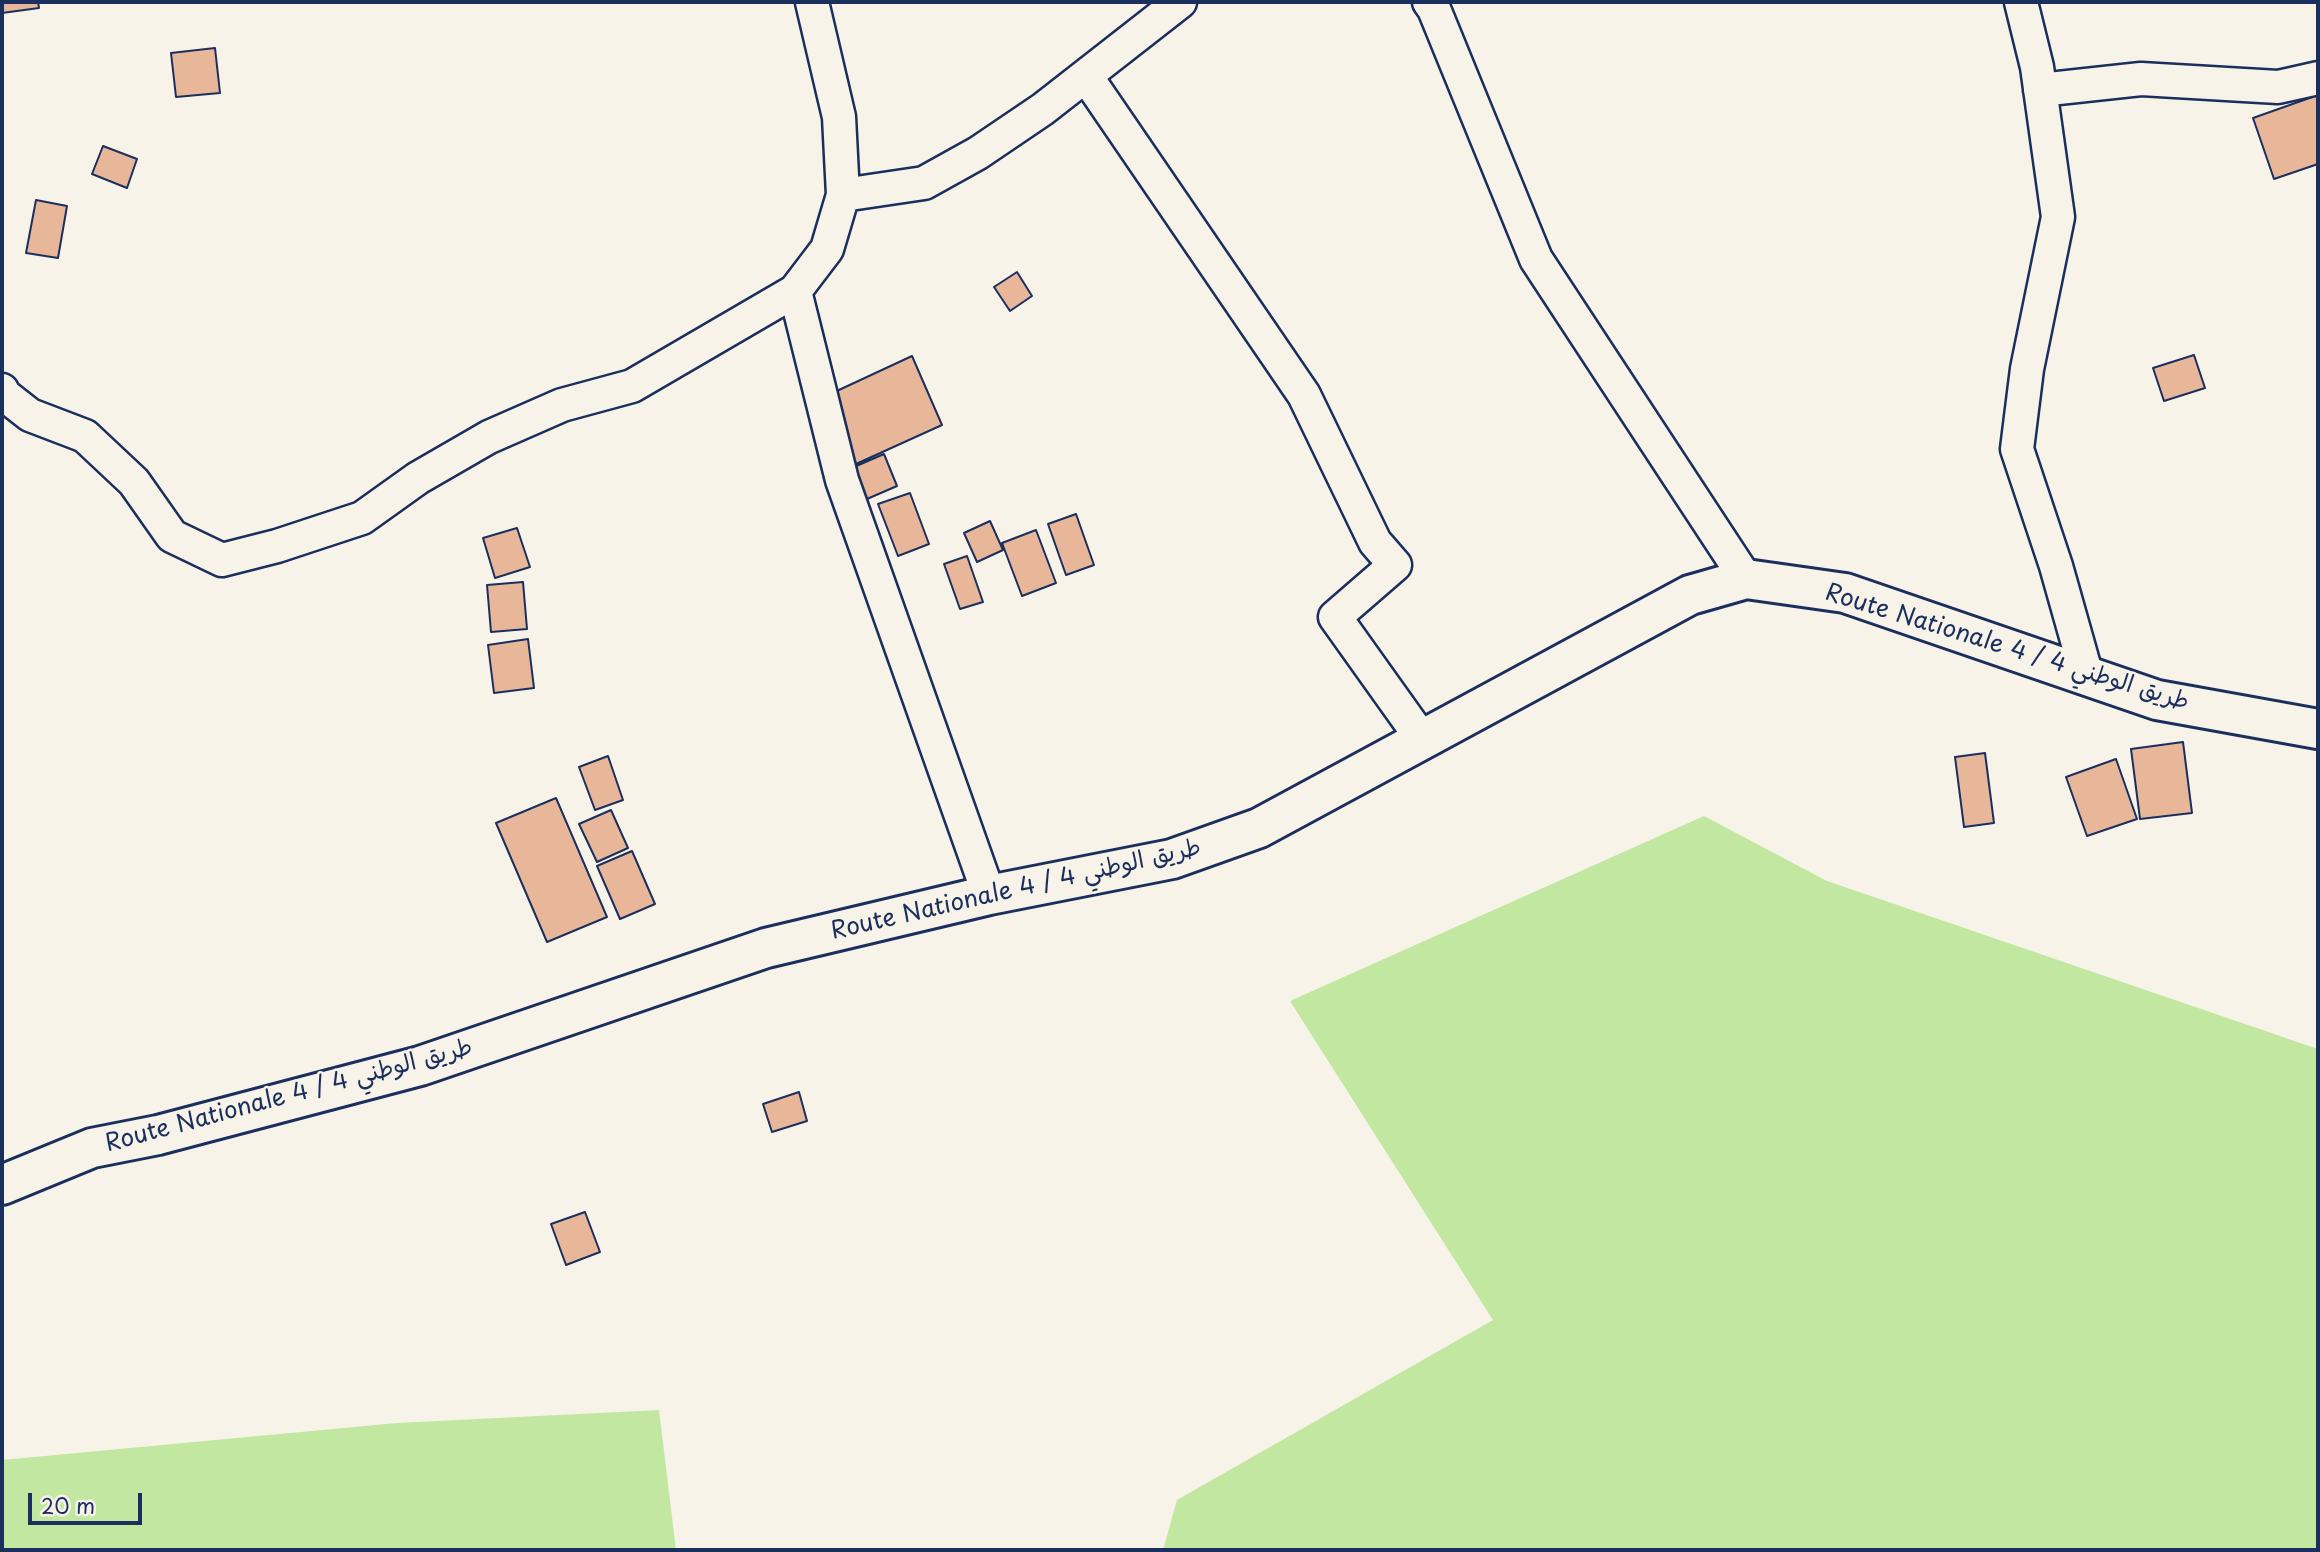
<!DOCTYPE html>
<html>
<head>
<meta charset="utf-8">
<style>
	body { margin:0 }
	#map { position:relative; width:2320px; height:1552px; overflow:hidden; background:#f7f3e8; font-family:"Playpen Sans",sans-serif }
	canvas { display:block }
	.frame { position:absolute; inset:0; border:4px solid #1b2f5e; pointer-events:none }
	.scale { position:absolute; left:28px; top:1493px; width:114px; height:32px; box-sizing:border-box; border:4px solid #1b2f5e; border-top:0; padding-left:9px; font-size:21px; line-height:24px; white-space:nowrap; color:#1b2f5e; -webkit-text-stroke:5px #f7f3e8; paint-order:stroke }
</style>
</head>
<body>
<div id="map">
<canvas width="2320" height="1552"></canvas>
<div class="frame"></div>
<div class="scale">20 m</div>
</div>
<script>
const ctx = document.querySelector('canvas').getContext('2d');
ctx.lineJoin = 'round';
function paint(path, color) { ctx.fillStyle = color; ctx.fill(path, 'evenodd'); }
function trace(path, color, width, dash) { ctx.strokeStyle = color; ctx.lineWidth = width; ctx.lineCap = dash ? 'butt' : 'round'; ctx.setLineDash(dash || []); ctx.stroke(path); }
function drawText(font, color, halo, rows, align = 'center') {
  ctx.font = font + ' "Playpen Sans","Playpen Sans Arabic",sans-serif'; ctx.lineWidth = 5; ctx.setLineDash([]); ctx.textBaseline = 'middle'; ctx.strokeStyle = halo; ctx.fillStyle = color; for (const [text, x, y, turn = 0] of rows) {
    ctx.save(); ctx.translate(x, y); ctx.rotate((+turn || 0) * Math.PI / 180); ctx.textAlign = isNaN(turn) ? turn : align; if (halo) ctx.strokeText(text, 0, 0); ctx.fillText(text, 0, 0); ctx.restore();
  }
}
const green = new Path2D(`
	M1704 816 1827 881 2318 1049V1550H1163L1177 1500 1493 1320 1290 1001Z
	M659 1410 676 1550H2V1460L397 1423Z`);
const building = new Path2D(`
	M2 2H38L39 8 2 13Z
	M215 48 220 93 176 97 171 53Z
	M2318 95V164L2274 179 2253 118Z
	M103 146 137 159 127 188 92 174Z
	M36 200 67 206 58 258 26 253Z
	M1017 272 1032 296 1010 311 994 287Z
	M2194 355 2205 388 2164 401 2153 368Z
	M912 356 942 425 856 464 826 396Z
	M884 454 897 486 867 499 854 467Z
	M910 493 929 544 898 556 878 504Z
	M1076 514 1094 565 1066 575 1048 524Z
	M990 521 1003 550 977 562 964 533Z
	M517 528 530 567 495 578 483 538Z
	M1036 530 1056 583 1022 596 1002 543Z
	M967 556 983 602 960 609 944 564Z
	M523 582 527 629 491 632 487 585Z
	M528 639 534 688 494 693 488 645Z
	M2183 742 2192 813 2140 819 2131 749Z
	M1985 753 1994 823 1964 827 1955 757Z
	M608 756 623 800 595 810 579 767Z
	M2116 759 2137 819 2087 836 2066 777Z
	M556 798 607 917 547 942 496 823Z
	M611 810 628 848 597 862 579 824Z
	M632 851 655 904 620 919 597 866Z
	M799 1092 807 1121 772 1132 763 1104Z
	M585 1212 600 1252 566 1265 551 1224Z`);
const minor = new Path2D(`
	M1429 2 1434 9 1536 259 1746 579
	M2021 2 2037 67 2058 217 2027 369 2017 449 2056 566 2087 676
	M1086 76 1304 395 1375 542 1395 565 1335 617 1422 739
	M2040 90 2141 79 2278 87 2318 78
	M843 195 924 183 978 153 1043 109 1180 2
	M795 291 842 480 989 895
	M2 390V393L30 415 85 436 134 482 172 536 222 560 277 546 362 518 418 478 489 437 562 405 632 386 795 291 827 249 843 195 839 117 812 2`);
const secondary = new Path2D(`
	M2 1185 92 1148 158 1135 420 1066 766 948 989 895 1172 859 1259 828 1690 595 1746 579 1845 593 2157 700 2318 729`);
const streetNames = [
	["Route Nationale 4 / طريق الوطني 4",2007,648,17],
	["Route Nationale 4 / طريق الوطني 4",1016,890,-13],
	["Route Nationale 4 / طريق الوطني 4",289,1096,-15]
];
paint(green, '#c1e7a1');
paint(building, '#e8b79a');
trace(building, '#1b2f5e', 2);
trace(minor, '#1b2f5e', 37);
trace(secondary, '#1b2f5e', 44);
trace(minor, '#f7f3e8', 32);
trace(secondary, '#f7f3e8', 38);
drawText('24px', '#1b2f5e', '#f7f3e8', streetNames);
</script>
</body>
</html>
